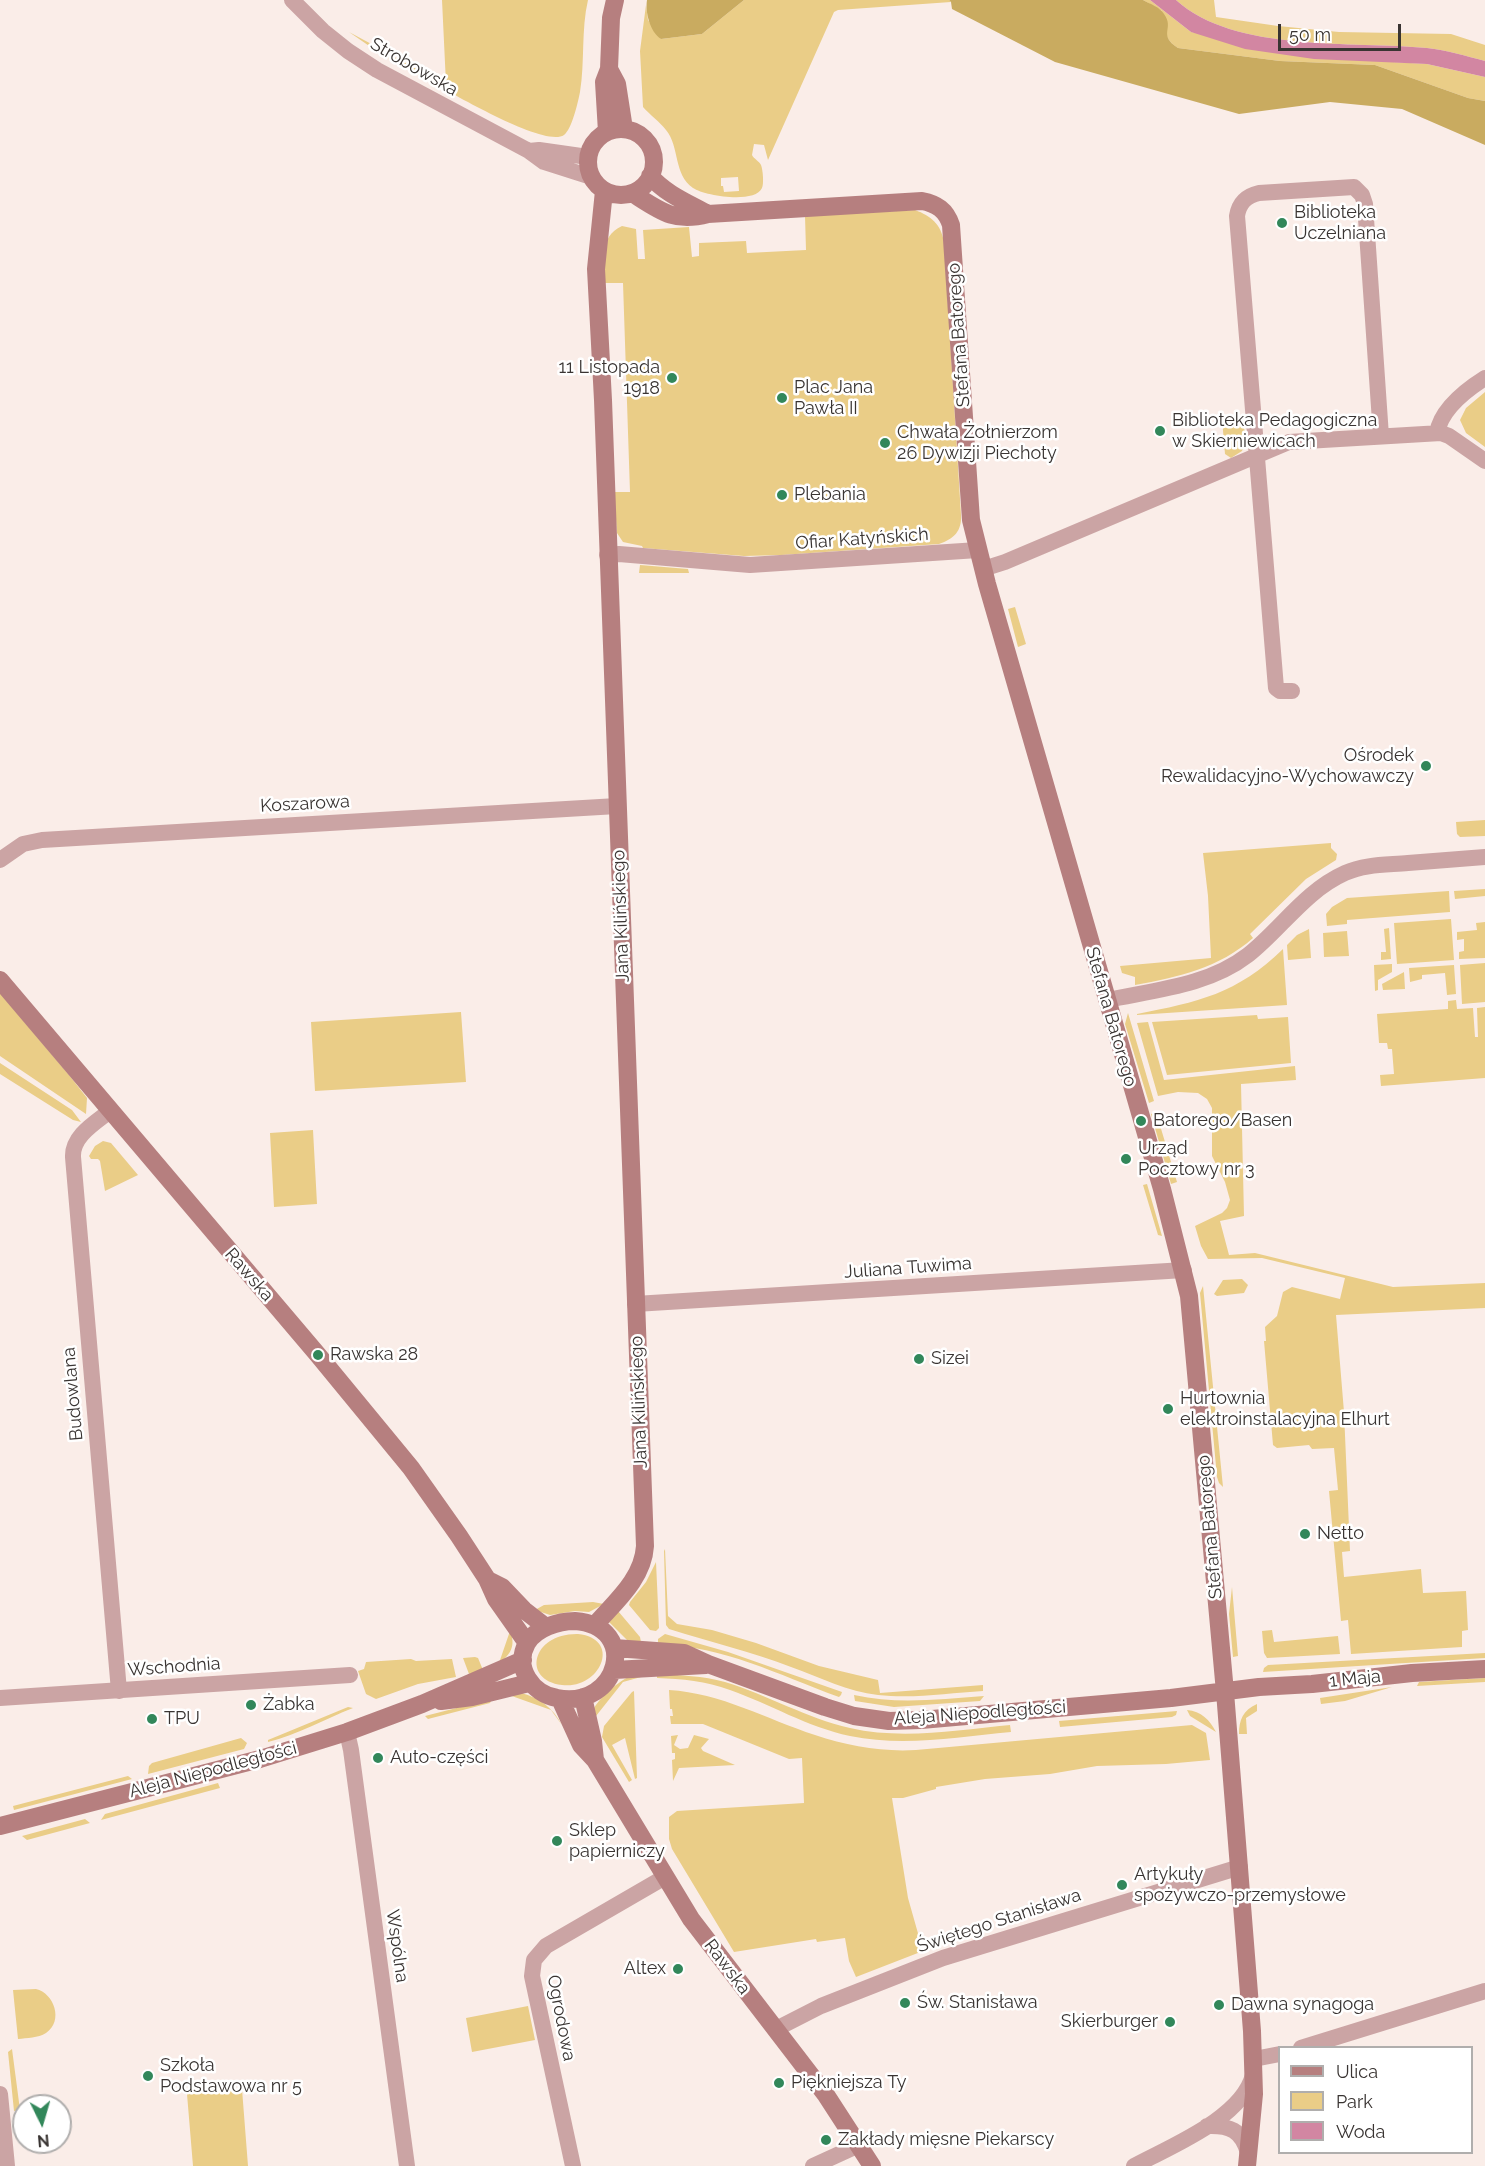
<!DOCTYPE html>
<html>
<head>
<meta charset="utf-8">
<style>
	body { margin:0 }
	#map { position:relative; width:1485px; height:2166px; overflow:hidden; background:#faede8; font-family:Raleway,sans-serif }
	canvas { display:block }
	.legend { position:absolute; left:1278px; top:2046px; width:195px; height:108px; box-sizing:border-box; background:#fff; border:2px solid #b0aead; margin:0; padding:8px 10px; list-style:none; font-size:18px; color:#393432 }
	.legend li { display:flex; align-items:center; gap:12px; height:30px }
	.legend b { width:30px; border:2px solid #b0aead }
	.north { position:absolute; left:12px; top:2094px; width:60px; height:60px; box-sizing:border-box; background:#fff; border:2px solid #b0aead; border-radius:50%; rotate:175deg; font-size:16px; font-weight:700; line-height:24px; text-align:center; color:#393432 }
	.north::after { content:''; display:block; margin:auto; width:21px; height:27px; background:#32875a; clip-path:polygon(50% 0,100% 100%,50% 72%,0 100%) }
	.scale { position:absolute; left:1278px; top:24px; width:123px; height:27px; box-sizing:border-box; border:3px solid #393432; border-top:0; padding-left:8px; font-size:18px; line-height:21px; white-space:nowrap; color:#393432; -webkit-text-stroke:4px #fff; paint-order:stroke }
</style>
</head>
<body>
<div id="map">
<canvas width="1485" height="2166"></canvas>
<ul class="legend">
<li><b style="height:8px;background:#b67f7f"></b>Ulica</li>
<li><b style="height:16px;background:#eacd87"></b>Park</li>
<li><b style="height:16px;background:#d286a2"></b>Woda</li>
</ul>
<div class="north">N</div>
<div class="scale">50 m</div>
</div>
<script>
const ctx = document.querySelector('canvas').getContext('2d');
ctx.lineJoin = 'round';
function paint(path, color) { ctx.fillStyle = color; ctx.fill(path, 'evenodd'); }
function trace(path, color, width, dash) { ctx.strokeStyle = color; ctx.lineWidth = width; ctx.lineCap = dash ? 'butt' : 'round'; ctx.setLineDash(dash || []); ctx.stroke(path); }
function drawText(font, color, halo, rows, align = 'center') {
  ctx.font = font + ' Raleway,sans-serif'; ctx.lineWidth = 5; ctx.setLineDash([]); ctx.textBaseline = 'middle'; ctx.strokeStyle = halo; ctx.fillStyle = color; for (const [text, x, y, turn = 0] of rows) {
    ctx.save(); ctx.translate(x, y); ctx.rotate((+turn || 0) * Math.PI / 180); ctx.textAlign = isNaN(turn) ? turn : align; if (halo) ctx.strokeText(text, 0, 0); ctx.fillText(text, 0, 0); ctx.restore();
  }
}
const green = new Path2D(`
	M442 0H588C581 30 585 62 580 92 578 102 572 129 564 135 545 148 454 94 433 83L435 79 446 84Z
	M744 0H949L951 2 838 10 834 12 768 160 764 145 754 144 752 155C754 159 759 161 761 165 763 170 764 184 762 188 755 204 705 196 693 188 673 174 680 147 666 130 660 122 650 115 643 107L640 51 646 5 648 20 661 39 702 34ZM738 177 739 191 724 192 723 186H721V178Z
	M1143 0H1150L1191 32 1393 62 1427 64 1485 77V101L1468 98 1375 65 1280 61 1178 48C1163 39 1165 27 1162 11Z
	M1176 0H1214L1216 17 1278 26 1339 32 1451 34 1485 45V61C1466 56 1447 50 1427 48 1354 41 1234 53 1176 0Z
	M349 32 390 54 388 59Z
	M394 57 426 74 424 78 392 60Z
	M915 210C931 216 941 224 944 242L961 515C962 531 954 539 939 544L782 555 744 556 643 548 642 546 623 542 617 533 614 492H630L623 283H605C605 261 598 237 622 226L636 229 638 259H645L643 230 689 227 692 257 699 256V243L746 241 747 253 806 250 805 216Z
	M1485 392V447L1466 433 1460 420 1466 408Z
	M1224 416C1236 416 1245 426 1247 437L1242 451 1231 458 1225 454 1222 419Z
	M640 565 688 569 689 573H639Z
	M1015 607 1026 644 1018 647 1008 609Z
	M1485 820V836L1460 837 1457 834 1456 822Z
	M1331 843V848L1337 854 1336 860 1306 879 1250 934 1253 938C1219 968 1179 977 1135 985V977L1122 973 1120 966 1211 958 1208 896 1203 853Z
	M1485 889V896L1455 899 1454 891Z
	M1449 891 1450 912 1347 920V924L1327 926 1326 914 1332 907 1347 898Z
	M1451 919 1454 960 1397 964 1394 923Z
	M1485 922V958L1459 959V952L1464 951V939L1457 940V932L1477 930 1476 923Z
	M1389 928 1391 959 1381 960V952H1386L1384 929Z
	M1309 929 1311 958 1288 960 1287 945 1297 935Z
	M1347 931 1349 956 1324 957 1323 933Z
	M1283 949 1287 1005 1137 1015V1014C1198 1002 1237 994 1283 949Z
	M1485 963V1002L1462 1004 1460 965Z
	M1392 964V972L1378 980V990L1375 991 1374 965Z
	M1454 965 1456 994 1447 995 1445 973 1422 975V979L1410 982 1409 968Z
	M1404 972 1405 989 1383 990 1382 984Z
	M0 993 69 1075 87 1098 86 1114 0 1056Z
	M1456 1000 1457 1009 1473 1008 1475 1037H1478L1477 1008 1485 1007V1078L1381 1086 1380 1075 1394 1074 1392 1049H1388L1387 1043H1379L1377 1014 1448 1009V1001Z
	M461 1012 466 1082 315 1091 311 1022Z
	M1128 1013 1154 1101 1149 1103 1125 1024Z
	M1257 1015 1258 1019 1288 1017 1291 1063 1167 1075 1152 1022Z
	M1148 1022 1164 1080 1295 1066 1296 1080 1241 1084 1244 1216 1220 1221 1229 1255 1255 1253 1393 1287 1485 1283V1308L1336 1315 1344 1412 1350 1551 1342 1552 1344 1577 1421 1569 1423 1593 1466 1591 1468 1630 1462 1631V1647L1351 1654 1348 1620 1341 1621 1329 1491 1338 1490 1334 1448 1312 1449 1309 1445 1277 1448 1273 1445 1264 1341H1266L1265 1327 1277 1316 1283 1292 1292 1287 1340 1299 1345 1278 1262 1258 1208 1259 1201 1246 1195 1226 1222 1213 1227 1208 1230 1200 1225 1182 1212 1156V1108L1207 1099 1198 1093 1178 1092 1158 1096 1137 1023Z
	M0 1063 72 1110 81 1122 73 1120 0 1074Z
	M1156 1112 1177 1182 1171 1184 1151 1114Z
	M313 1130 317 1204 274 1207 270 1133Z
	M103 1141 111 1143 138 1175 105 1191 100 1161 98 1159H91L89 1156 95 1146Z
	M1147 1184 1162 1236 1158 1235 1143 1185Z
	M1242 1279 1248 1285 1244 1293 1217 1296 1214 1294 1223 1280Z
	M1203 1286 1223 1487 1219 1483 1217 1477 1200 1293Z
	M665 1549 668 1616 677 1624 712 1630 756 1643 819 1666 878 1680 880 1693 983 1685V1691C949 1693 913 1699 878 1695 848 1692 820 1677 791 1667 752 1652 710 1642 669 1629L666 1625 664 1551Z
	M656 1562 659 1628 656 1631 650 1630 629 1605 630 1602 646 1582Z
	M1232 1587 1238 1656 1233 1657 1229 1614Z
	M593 1602 604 1604 589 1612 575 1611 550 1615 535 1610 544 1605Z
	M618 1611 640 1637 641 1642 628 1641 609 1622Z
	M1272 1630 1274 1642 1338 1636 1340 1654 1267 1658 1264 1653 1262 1631Z
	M510 1631C516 1645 511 1655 499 1663Z
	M578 1634C623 1639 600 1690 562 1685 521 1680 532 1633 578 1634Z
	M665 1634 728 1652 842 1692 841 1695 839 1697C776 1674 726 1647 658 1644V1639Z
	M1485 1653V1658L1263 1672 1264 1668 1268 1665Z
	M475 1657 478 1658 483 1670 469 1674 463 1658Z
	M411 1659 416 1661 452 1659 456 1677 418 1684 376 1699 366 1694 358 1671 364 1669 366 1662Z
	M657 1674C680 1675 703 1676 725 1682 768 1695 806 1718 850 1728 902 1740 958 1730 1010 1725L1011 1732C958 1737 903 1747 850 1736 807 1727 770 1704 730 1690 706 1681 682 1679 657 1678Z
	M632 1675 641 1677 623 1682 596 1716 594 1708C601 1696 619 1681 632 1675Z
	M1485 1678V1682L1417 1686 1419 1682Z
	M1392 1687 1345 1701 1321 1704 1320 1698Z
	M669 1690C721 1693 766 1719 815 1735 848 1746 881 1752 916 1750L1192 1725 1206 1733 1210 1760 1166 1764 1097 1766 1050 1774 985 1779 936 1787V1789L903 1798H892L908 1898 923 1951 856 1977 849 1961 845 1938 817 1942 816 1939 734 1952 672 1849 669 1839V1817L677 1811 804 1803 802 1758 789 1759 703 1724H671L670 1716H673L672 1709H670Z
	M634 1691 637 1778 635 1779 625 1738 612 1745 632 1780 629 1782 602 1737 604 1726 632 1692Z
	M521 1693C540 1698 553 1708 562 1725L551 1710 509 1695Z
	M854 1695C898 1705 940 1699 984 1696L980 1701 894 1707 855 1701Z
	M492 1699 490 1703 428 1719 425 1716Z
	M1257 1704V1711L1246 1718 1247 1734H1239C1239 1720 1243 1710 1257 1704Z
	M348 1707 353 1708C325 1719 297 1735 268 1742V1740Z
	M1187 1710C1201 1711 1210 1720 1216 1732L1190 1716Z
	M1177 1711 1176 1715 1172 1717 1060 1727 1059 1721Z
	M678 1735 674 1745 680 1749 688 1748 694 1735 709 1739 701 1748 703 1751 735 1765 679 1768 673 1781 672 1760 675 1759V1753H672L671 1736Z
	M241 1738 247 1743 244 1749 148 1774 149 1766 152 1763Z
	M128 1776 132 1779 14 1810 13 1806Z
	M218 1783 220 1788 101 1820 105 1814Z
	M85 1819 90 1823 27 1840 22 1836Z
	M36 1989C54 1993 64 2021 46 2033 38 2038 27 2038 18 2039L13 1990Z
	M528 2006 535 2040 472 2052 466 2018Z
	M12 2049 20 2110 14 2111 8 2052Z
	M242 2089 248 2166H193L187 2094Z`);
const forest = new Path2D(`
	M647 0H744L702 34 661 39C650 32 645 12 647 0Z
	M949 0H1143C1150 4 1160 7 1164 14 1175 29 1157 34 1178 48L1280 61 1375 65 1468 98 1485 101V145L1402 109 1330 102 1239 114 1055 62 952 9 951 2Z`);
const water = new Path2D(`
	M1150 0H1176C1234 53 1354 41 1427 48 1447 50 1466 56 1485 61V77L1427 64 1314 59 1245 49 1191 32Z`);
const street = new Path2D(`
	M292 0 323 31 348 51 377 70 529 151 544 162 591 177
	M529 151 539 150 588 157
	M1437 433C1441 409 1466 390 1485 378
	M607 555 619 554 750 565 978 550
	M983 569 1005 562 1289 442 1441 433 1449 436 1485 461
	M1292 691H1280L1276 688 1237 216C1239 203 1246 196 1259 193L1354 187 1362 195 1365 204 1381 436
	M0 860 23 844 42 840 617 806
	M1107 1000C1154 990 1208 986 1248 955 1281 929 1305 891 1345 873 1365 864 1387 865 1408 863 1434 861 1459 859 1485 857
	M110 1111C95 1123 72 1136 73 1157L119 1691
	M635 1304 1184 1270
	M0 1698 350 1675
	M347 1732 351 1750 407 2166
	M776 2029 821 2006 943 1958 1240 1867
	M1301 2048 1485 1991
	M1254 2059 1280 2054
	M0 2094 7 2166
	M1207 2126C1229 2125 1242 2130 1248 2153
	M573 2166 532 1976 534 1960 546 1946 665 1877
	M813 2166 859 2145
	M1134 2166C1171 2146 1242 2118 1253 2075`);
const secondary = new Path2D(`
	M609 69 617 84 624 129
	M588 162a33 33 0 1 1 66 0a33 33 0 1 1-66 0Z
	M607 132 604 82 609 69 611 18 615 0
	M650 176C666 194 686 202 708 214
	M632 193C660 211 674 223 708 214L922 201C937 204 946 210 951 225L971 520 987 584 1162 1189 1189 1296 1225 1692 1252 2031 1254 2094 1247 2166
	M0 980 318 1355 411 1468 459 1536 487 1579 496 1599 527 1643
	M488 1580 502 1587 524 1610 546 1627
	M575 1621C641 1626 619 1710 557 1698 533 1694 513 1668 527 1643 536 1628 558 1621 575 1621Z
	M595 1625C615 1602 643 1579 645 1546L603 400 596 269 604 191
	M614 1648 684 1653 708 1664 825 1707 854 1716 889 1721 921 1720 1171 1698 1259 1687 1312 1684 1412 1673 1485 1669
	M614 1670 706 1665
	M583 1697 593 1741 595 1760
	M560 1699 581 1745 595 1760 691 1919 826 2095 872 2166
	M441 1701 472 1697 529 1683
	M0 1826 260 1759 347 1732 422 1704 523 1660`);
const markers = [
	[1282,223,6,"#32875a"],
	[672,378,6,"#32875a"],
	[782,398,6,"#32875a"],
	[1160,431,6,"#32875a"],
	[885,443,6,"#32875a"],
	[782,495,6,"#32875a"],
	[1426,766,6,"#32875a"],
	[1141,1121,6,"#32875a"],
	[1126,1159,6,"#32875a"],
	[318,1355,6,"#32875a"],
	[919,1359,6,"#32875a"],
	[1168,1409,6,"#32875a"],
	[1305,1534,6,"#32875a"],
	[251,1705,6,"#32875a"],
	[152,1719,6,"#32875a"],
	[378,1758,6,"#32875a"],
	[557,1841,6,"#32875a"],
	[1122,1885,6,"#32875a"],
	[678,1969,6,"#32875a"],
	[905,2003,6,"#32875a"],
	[1219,2005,6,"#32875a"],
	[1170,2022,6,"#32875a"],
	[148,2076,6,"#32875a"],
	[779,2083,6,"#32875a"],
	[826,2140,6,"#32875a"]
];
const streetNames = [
	["Strobowska",414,67,30],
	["Stefana Batorego",959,335,-94],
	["Ofiar Katyńskich",862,539,-4],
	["Koszarowa",305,804,-3],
	["Jana Kilińskiego",621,916,-92],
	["Stefana Batorego",1111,1017,74],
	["Juliana Tuwima",908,1268,-4],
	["Rawska",249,1275,49],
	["Budowlana",73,1394,-95],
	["Jana Kilińskiego",639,1402,-92],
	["Stefana Batorego",1210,1527,-95],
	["Wschodnia",174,1667,-4],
	["1 Maja",1355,1679,-6],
	["Aleja Niepodległości",980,1713,-4],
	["Aleja Niepodległości",213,1770,-15],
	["Świętego Stanisława",999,1921,-18],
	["Wspólna",397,1946,82],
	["Rawska",727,1967,53],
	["Ogrodowa",561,2018,79]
];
const poiNames = [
	["Biblioteka",1294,213],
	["Uczelniana",1294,234],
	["11 Listopada",660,368,"right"],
	["1918",660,389,"right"],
	["Plac Jana",794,388],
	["Pawła II",794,409],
	["Biblioteka Pedagogiczna",1172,421],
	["w Skierniewicach",1172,442],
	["Chwała Żołnierzom",897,433],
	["26 Dywizji Piechoty",897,454],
	["Plebania",794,495],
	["Ośrodek",1414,756,"right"],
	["Rewalidacyjno-Wychowawczy",1414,777,"right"],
	["Batorego/Basen",1153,1121],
	["Urząd",1138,1149],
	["Pocztowy nr 3",1138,1170],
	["Rawska 28",330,1355],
	["Sizei",931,1359],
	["Hurtownia",1180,1399],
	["elektroinstalacyjna Elhurt",1180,1420],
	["Netto",1317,1534],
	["Żabka",263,1705],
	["TPU",164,1719],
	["Auto-części",390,1758],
	["Sklep",569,1831],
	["papierniczy",569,1852],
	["Artykuły",1134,1875],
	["spożywczo-przemysłowe",1134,1896],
	["Altex",666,1969,"right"],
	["Św. Stanisława",917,2003],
	["Dawna synagoga",1231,2005],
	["Skierburger",1158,2022,"right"],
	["Szkoła",160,2066],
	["Podstawowa nr 5",160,2087],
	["Piękniejsza Ty",791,2083],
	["Zakłady mięsne Piekarscy",838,2140]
];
paint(green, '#eacd87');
paint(forest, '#c9ab60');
paint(water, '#d286a2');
trace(street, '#cba4a4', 16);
trace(secondary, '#b67f7f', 18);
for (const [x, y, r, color] of markers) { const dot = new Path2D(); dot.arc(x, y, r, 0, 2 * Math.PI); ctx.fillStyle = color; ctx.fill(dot); trace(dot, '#fff', 2); }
drawText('18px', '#393432', '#fff', streetNames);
drawText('18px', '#393432', '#fff', poiNames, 'left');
</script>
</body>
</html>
